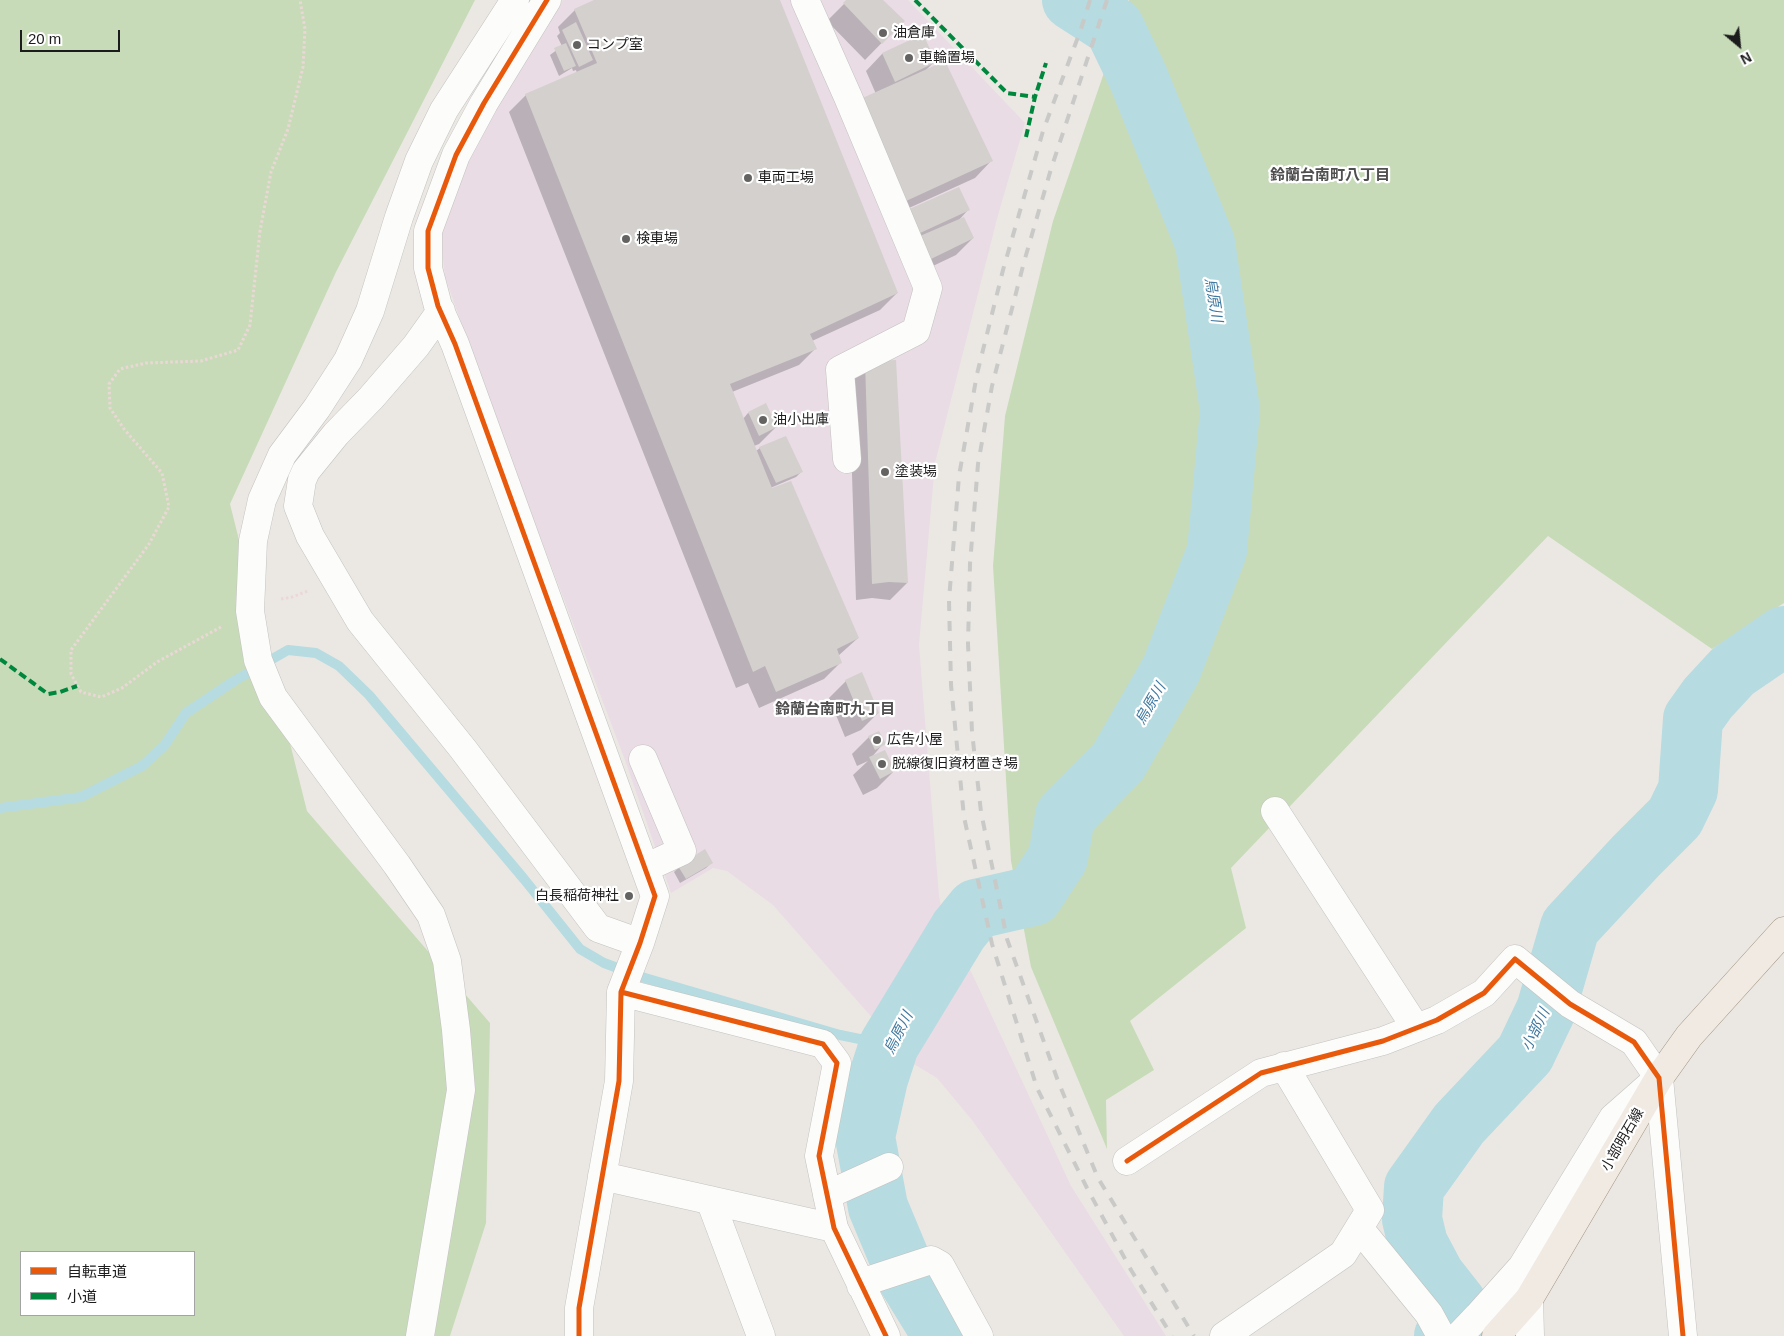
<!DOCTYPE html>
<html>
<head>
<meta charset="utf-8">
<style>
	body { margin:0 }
	#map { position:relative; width:1784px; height:1336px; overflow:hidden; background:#ebe8e4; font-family:Arial,"Noto Sans JP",sans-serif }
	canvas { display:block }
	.legend { position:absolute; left:20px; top:1251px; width:175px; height:65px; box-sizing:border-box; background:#fff; border:1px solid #a4a4a4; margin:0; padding:6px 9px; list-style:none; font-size:15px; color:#1c1c1c }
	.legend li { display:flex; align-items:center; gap:10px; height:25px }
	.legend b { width:25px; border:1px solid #a4a4a4 }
	.north { position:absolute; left:1714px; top:20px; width:50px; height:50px; -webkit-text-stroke:4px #fff; paint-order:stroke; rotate:152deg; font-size:14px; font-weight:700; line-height:20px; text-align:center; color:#1c1c1c }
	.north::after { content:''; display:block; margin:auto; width:18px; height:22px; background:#1c1c1c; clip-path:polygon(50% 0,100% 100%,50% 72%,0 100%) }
	.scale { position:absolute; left:20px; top:30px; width:100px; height:22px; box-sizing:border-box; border:2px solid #1c1c1c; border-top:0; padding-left:6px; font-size:15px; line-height:18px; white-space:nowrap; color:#1c1c1c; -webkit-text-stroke:4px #fff; paint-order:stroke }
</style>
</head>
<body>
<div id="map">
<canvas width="1784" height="1336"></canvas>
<ul class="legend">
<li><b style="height:6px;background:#e8590c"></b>自転車道</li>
<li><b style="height:6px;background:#00873e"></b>小道</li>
</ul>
<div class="north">N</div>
<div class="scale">20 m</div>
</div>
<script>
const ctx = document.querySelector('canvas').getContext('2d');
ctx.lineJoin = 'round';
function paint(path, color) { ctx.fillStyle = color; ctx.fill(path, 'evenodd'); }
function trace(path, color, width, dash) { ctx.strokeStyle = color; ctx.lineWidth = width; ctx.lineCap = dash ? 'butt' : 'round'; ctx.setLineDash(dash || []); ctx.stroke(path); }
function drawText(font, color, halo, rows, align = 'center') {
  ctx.font = font + ' Arial,"Noto Sans JP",sans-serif'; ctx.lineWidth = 4.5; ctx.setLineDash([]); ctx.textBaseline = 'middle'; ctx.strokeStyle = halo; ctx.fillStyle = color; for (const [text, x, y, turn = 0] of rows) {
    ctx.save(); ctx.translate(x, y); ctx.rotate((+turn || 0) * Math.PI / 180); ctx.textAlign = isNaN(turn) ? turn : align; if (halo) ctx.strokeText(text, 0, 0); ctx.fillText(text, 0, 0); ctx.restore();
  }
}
const industrial = new Path2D(`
	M563 0H908L1025 123 998 215 935 463 919 645 939 896 942 912 975 980 1071 1186 1166 1336H1124L972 1120 937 1078 912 1063 773 905 727 871 713 868 671 893 625 760 495 418 445 277 440 233 466 157Z`);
const forest = new Path2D(`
	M0 0H475L336 272 230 504 307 811 490 1023 486 1223 450 1336H0ZM21 1252H194V1315H21Z
	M1129 0H1784V603L1712 649 1548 536 1231 868 1246 928 1130 1021 1154 1070 1106 1100 1107 1149 1031 967 1011 861 993 566 1005 416 1053 221Z`);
const shadow = new Path2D(`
	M598 0H779L897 293 880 310 812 341 816 348 799 365 732 392 743 419 748 413 776 427 759 444 754 446 756 451 760 448 801 472 796 477 768 489 858 638 838 656 841 662 824 679 759 708 748 683 736 688 509 112 526 95 577 73 576 70 573 71 572 68 559 76 550 55 562 46 557 36 560 33 558 27 575 10Z
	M848 0H881L903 21 865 60 827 21Z
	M923 35 934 62 925 71 991 161 975 178 887 218 876 94 866 71 882 54Z
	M968 210 958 221 973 238 956 255 914 275 895 223Z
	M866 363 907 583 890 600 872 598 856 600 849 380Z
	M846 681 878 713 861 730 845 737 829 698Z
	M869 737 884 743 870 759 884 752 894 771 877 788 863 795 853 775 868 761 857 766 852 754Z
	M711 863 706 868 680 883 674 872 679 867Z`);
const stream = new Path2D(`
	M0 808 81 797 142 766 164 746 186 713 234 681 288 650 316 653 339 666 369 695 524 879 580 949 604 963 645 978 840 1035 889 1045`);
const river = new Path2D(`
	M943 1336 908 1279 878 1207 865 1137 878 1079 889 1045 959 930 976 909 1033 896 1058 858 1065 816 1118 762 1171 670 1217 551 1230 410 1205 243 1138 77 1114 27 1072 0
	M1444 1336 1458 1321 1457 1304 1435 1276 1418 1244 1412 1219 1414 1187 1459 1124 1525 1054 1546 1010 1570 927 1636 856 1675 817 1688 790 1693 719 1708 698 1733 671 1784 636`);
const building = new Path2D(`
	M594 0H780L898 293 810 334 817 349 730 384 772 488 791 481 859 638 837 649 842 663 776 692 765 666 753 672 525 94 597 63 574 9Z
	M846 0H883L905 21 882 44 843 3Z
	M576 22 593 60 579 67 562 30Z
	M923 34 936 62 895 82 882 53Z
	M566 43 576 66 564 71 554 48Z
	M945 61 993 161 904 202 858 100Z
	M959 187 970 210 918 234 905 211Z
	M964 217 974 238 931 259 920 236Z
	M896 360 908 583 889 582 872 584 865 362Z
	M766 403 777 427 759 436 748 412Z
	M786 436 803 472 776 483 759 447Z
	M862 672 879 713 862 721 845 680Z
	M879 731 886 744 875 750 868 736Z
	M885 750 895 771 880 779 869 757Z
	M705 849 713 863 686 879 678 866Z`);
const path = new Path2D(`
	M281 599 292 597 308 591
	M221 627 157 662 122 688 101 697 81 692 71 674V650L149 544 169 507 162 473 124 429 110 408 109 384 120 369 146 363 201 361 238 350 250 325 260 231 271 172 288 129 303 67 305 29 300 0`);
const minor = new Path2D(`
	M547 0 484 103 456 155 428 231V268L438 306 455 344 655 896 640 943 621 992 619 1081 579 1308V1336
	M805 0 848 97 928 288 916 331 840 370 847 459
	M441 311 416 346 371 398 336 434 306 471 302 480 298 506 310 536 360 621 463 749 598 928 640 943
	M643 759 682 851 645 868
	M1275 811 1416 1028
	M621 992 823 1044 837 1063 819 1156 834 1228 886 1336
	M1127 1161 1261 1073 1383 1041 1437 1020 1484 993 1515 959 1570 1004 1634 1042 1659 1078 1683 1336
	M602 1176 834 1228
	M827 1195 889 1167
	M710 1200 761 1336
	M1359 1228 1429 1314 1441 1336
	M861 1286 873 1279 931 1260 940 1265 979 1336
	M1529 1299 1530 1336
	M420 1336 461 1090 456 1030 447 961 431 915 397 865 273 697 258 660 250 611 253 541 262 500 282 455 317 408 348 360 370 311 399 217 419 161 444 110 515 0
	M1224 1336 1343 1254 1370 1210 1284 1066
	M1459 1336 1478 1316 1522 1267 1613 1118 1654 1082`);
const major = new Path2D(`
	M1496 1336 1529 1299 1659 1078 1689 1036 1784 931`);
const rail = new Path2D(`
	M1090 0 1081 29 1043 131 1003 270 977 374 959 476 949 600 951 685 964 817 992 944 1037 1088 1087 1188 1131 1270 1172 1336
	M1107 0 1051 169 1024 262 992 386 978 464 970 564 968 644 972 732 981 812 1007 939 1058 1081 1098 1178 1194 1336`);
const quiet = new Path2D(`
	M915 0 1007 93 1035 97
	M1026 137 1035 97 1046 63
	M0 659 48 694 60 692 77 686`);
const cycleway = new Path2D(`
	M547 0 484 103 456 155 428 231V268L438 306 455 344 655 896 640 943 621 992 619 1081 579 1308V1336
	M621 992 823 1044 837 1063 819 1156 834 1228 886 1336
	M1127 1161 1261 1073 1383 1041 1437 1020 1484 993 1515 959 1570 1004 1634 1042 1659 1078 1683 1336`);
const markers = [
	[883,33,5,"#646362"],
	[577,45,5,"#646362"],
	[909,58,5,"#646362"],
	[748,178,5,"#646362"],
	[626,239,5,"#646362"],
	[763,420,5,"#646362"],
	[885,472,5,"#646362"],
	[877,740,5,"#646362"],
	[882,764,5,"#646362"],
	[629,896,5,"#646362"]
];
const poiNames = [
	["油倉庫",893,33],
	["コンプ室",587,45],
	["車輪置場",919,58],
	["車両工場",758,178],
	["検車場",636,239],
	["油小出庫",773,420],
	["塗装場",895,472],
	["広告小屋",887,740],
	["脱線復旧資材置き場",892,764],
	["白長稲荷神社",619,896,"right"]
];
const streetNames = [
	["小部明石線",1623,1140,-60]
];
const neighbourhoodNames = [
	["鈴蘭台南町八丁目",1330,176],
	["鈴蘭台南町九丁目",835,710]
];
const waterNames = [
	["烏原川",1213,300,81],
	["烏原川",1151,704,-60],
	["小部川",1536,1030,-64],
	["烏原川",899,1033,-63]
];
paint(industrial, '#e9dce5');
paint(forest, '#c8dbb8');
paint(shadow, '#0003');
trace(stream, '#b6dbe0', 10);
trace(river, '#b6dbe0', 60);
paint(building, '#d3d0cd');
trace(minor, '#c3c2c0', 29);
trace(major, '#a19381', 29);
trace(path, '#ebd8d6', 3, [2.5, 2.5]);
trace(minor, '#fcfcfb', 28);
trace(major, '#f0eae3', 28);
trace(rail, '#c9c9c8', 4, [10, 10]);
trace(quiet, '#00873e', 4, [8, 4]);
trace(cycleway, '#e8590c', 5);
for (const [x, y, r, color] of markers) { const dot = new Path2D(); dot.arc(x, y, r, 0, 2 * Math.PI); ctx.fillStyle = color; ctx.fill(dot); trace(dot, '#fff', 2); }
drawText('14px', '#1c1c1c', '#fff', poiNames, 'left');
drawText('14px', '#1c1c1c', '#fff', streetNames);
drawText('bold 15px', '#4f4f4f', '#fff', neighbourhoodNames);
drawText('italic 15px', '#3f79a0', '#fff', waterNames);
</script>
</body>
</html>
